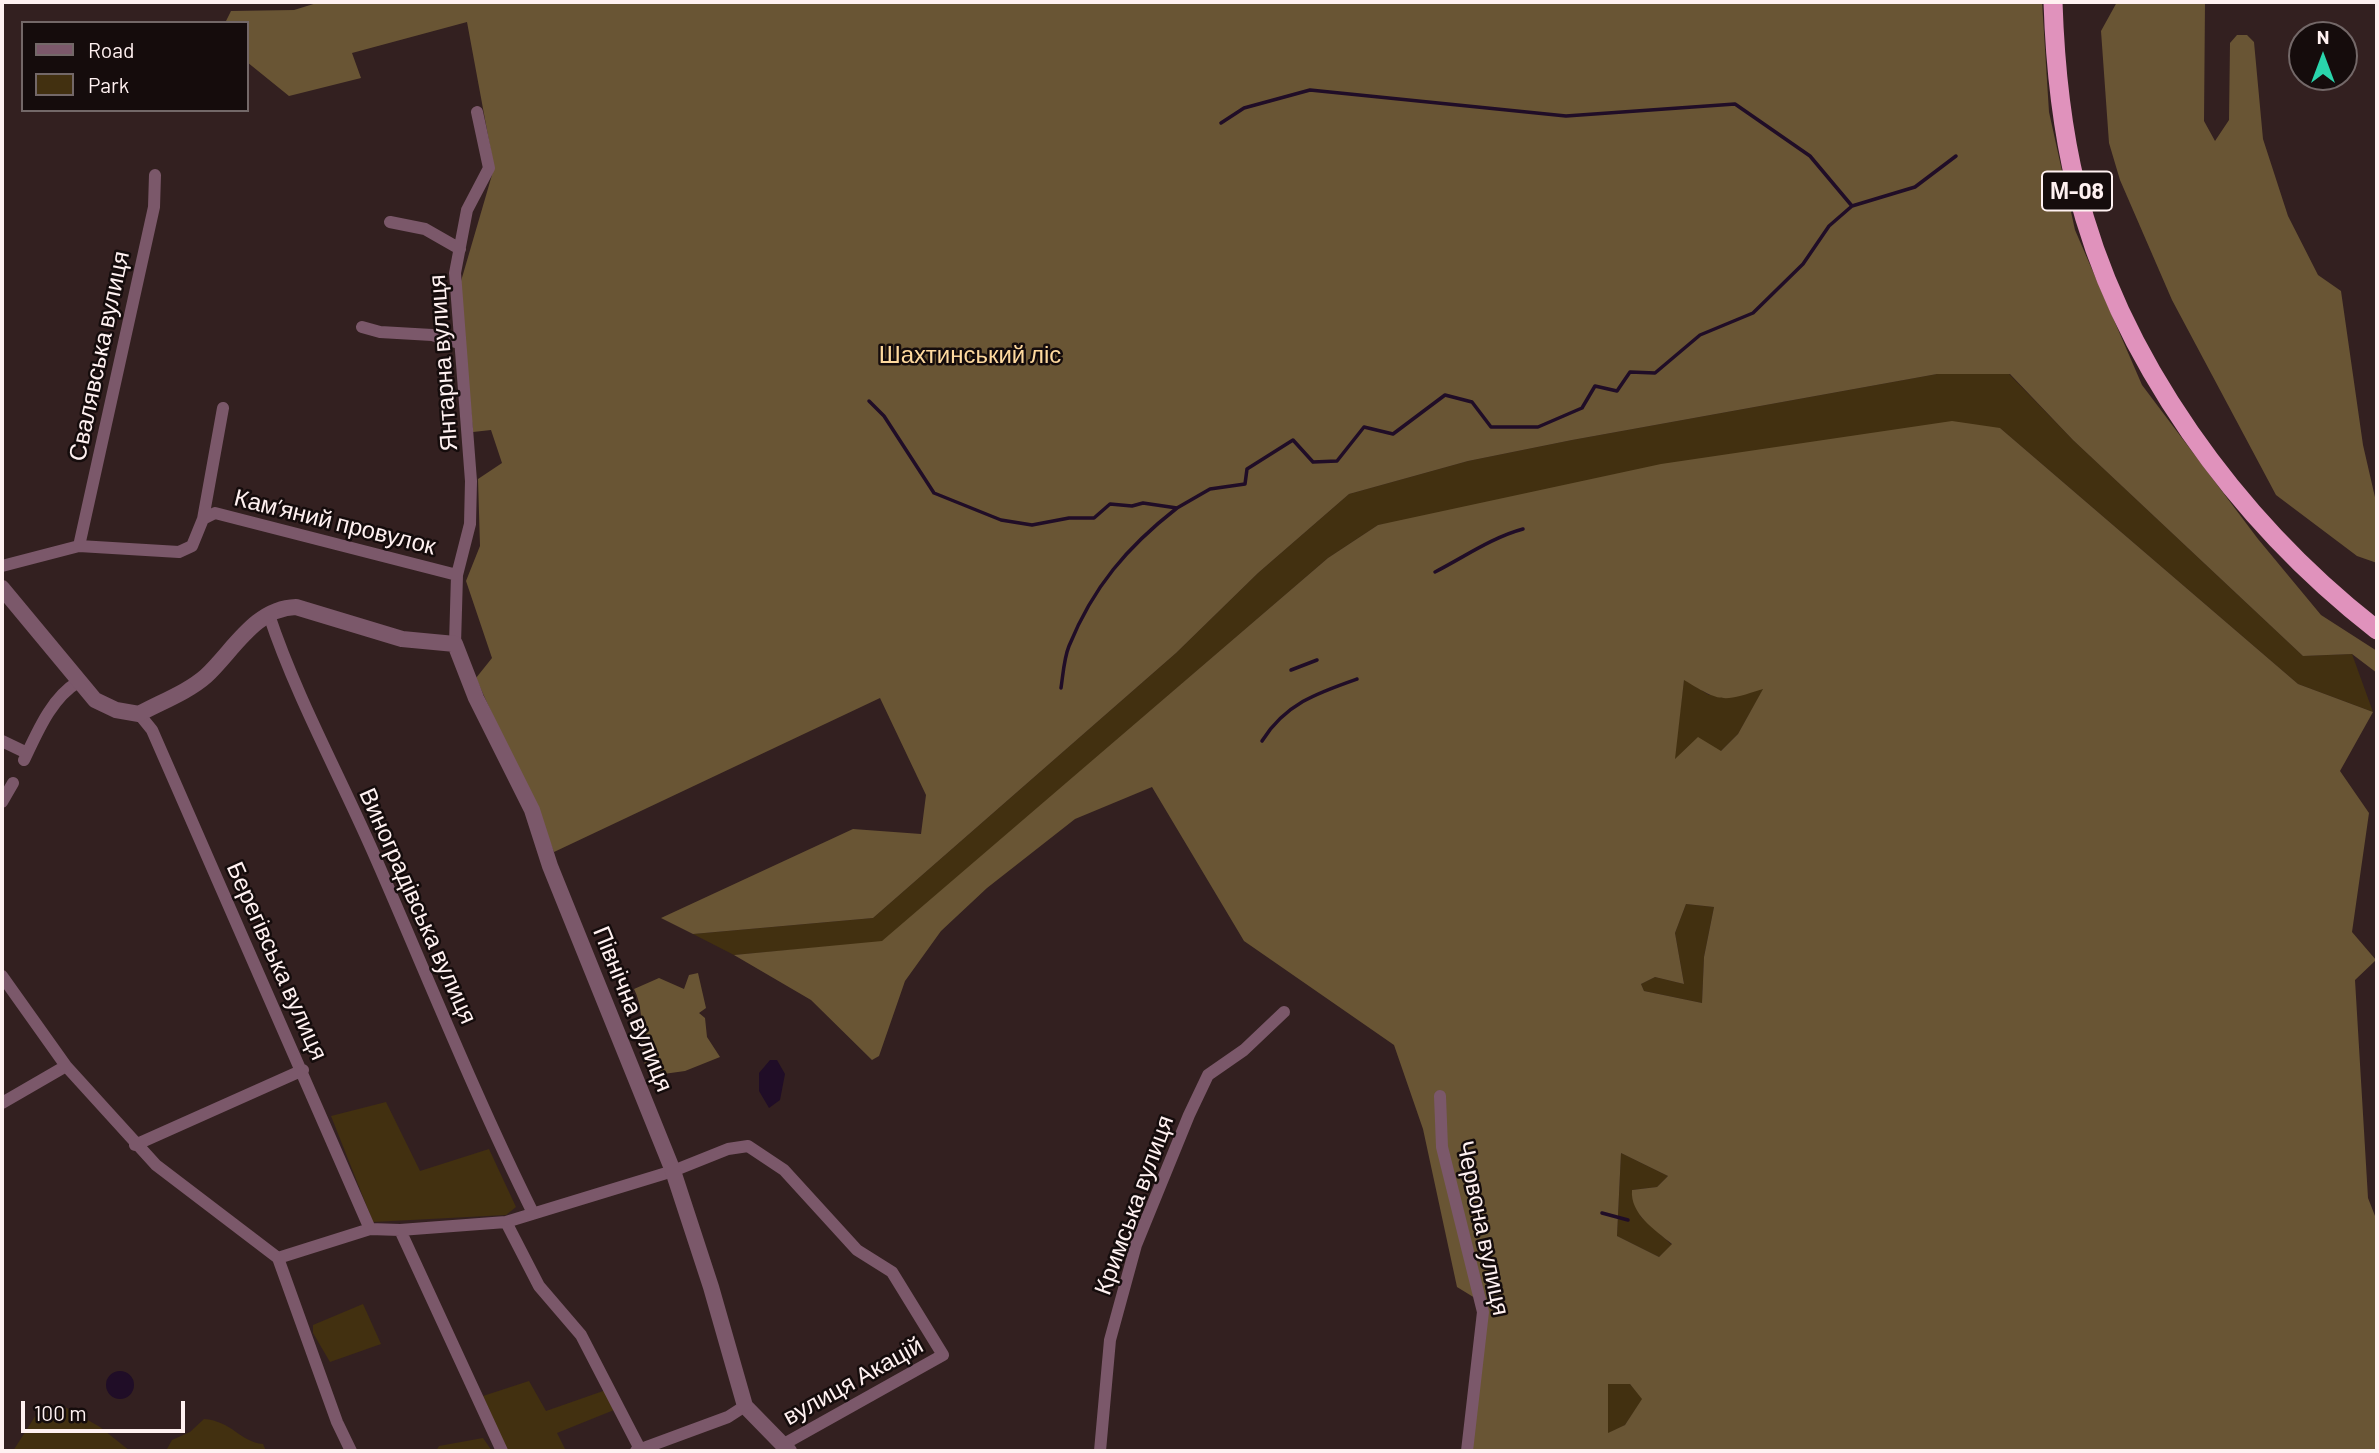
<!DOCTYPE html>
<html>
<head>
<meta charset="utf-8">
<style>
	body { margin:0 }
	#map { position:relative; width:2379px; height:1453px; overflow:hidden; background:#332020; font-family:Barlow,sans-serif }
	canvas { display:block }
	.frame { position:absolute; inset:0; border:4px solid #fff1f1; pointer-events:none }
	.legend { position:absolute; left:21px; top:21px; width:228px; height:91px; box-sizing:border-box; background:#150c0c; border:2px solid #736868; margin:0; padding:9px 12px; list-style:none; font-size:21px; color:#fff1f1 }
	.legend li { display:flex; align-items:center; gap:14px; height:35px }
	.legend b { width:35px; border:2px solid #736868 }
	.north { position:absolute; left:2288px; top:21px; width:70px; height:70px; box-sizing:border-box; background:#150c0c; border:2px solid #736868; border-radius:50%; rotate:0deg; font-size:19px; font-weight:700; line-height:28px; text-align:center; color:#fff1f1 }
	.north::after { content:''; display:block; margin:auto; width:24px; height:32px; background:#2ad5ac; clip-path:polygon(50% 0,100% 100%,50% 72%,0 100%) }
	.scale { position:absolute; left:21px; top:1401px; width:164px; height:32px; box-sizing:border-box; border:4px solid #fff1f1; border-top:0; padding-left:9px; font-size:21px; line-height:24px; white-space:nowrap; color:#fff1f1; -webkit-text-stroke:5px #150c0c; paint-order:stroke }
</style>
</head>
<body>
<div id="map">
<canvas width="2379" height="1453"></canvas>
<div class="frame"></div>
<ul class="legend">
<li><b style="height:9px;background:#7b586a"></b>Road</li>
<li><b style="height:19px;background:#423010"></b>Park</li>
</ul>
<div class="north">N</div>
<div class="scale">100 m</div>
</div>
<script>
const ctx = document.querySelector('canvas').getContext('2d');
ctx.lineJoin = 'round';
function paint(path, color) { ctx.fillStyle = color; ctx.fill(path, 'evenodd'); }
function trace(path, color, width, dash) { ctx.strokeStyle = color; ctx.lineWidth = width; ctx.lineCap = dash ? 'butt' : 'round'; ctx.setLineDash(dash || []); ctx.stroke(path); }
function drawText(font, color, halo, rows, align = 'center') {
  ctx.font = font + ' Barlow,sans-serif'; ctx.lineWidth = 5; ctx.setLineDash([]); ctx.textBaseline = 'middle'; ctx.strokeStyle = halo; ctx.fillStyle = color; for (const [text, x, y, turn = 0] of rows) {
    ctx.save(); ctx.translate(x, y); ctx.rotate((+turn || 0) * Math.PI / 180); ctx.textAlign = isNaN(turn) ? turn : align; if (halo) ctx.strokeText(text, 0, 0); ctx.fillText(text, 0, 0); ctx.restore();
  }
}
const green = new Path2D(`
	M1937 374H2009L2073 440 2303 656 2352 654 2373 712 2298 684 2000 428 1378 525 1328 558 882 942 734 955 693 934 873 918 1176 653 1258 573 1349 494 1468 461 1572 440Z
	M1684 679 1709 695 1764 688 1738 734 1721 751 1674 760Z
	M1686 904 1714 907 1704 957 1702 1003 1644 991 1641 984 1655 977 1684 984 1675 933Z
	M386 1102 420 1171 489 1149 516 1207 506 1215 373 1222 331 1116Z
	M1621 1153 1668 1176 1657 1187 1632 1190 1641 1217 1672 1245 1659 1257 1617 1236Z
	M363 1304 381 1344 330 1362 313 1333V1325Z
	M529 1381 546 1411 606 1390 614 1410 557 1433 566 1451H507L483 1396Z
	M1608 1384H1630L1643 1399 1625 1425 1607 1434Z
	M63 1406 100 1427 130 1451H13L36 1415Z
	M204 1419C232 1421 240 1442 263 1444L266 1451H162L167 1449 172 1440 190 1432Z
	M483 1438 492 1451H436L439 1446Z`);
const forest = new Path2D(`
	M320 2H2042L2049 112 2075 230 2142 385 2258 539 2321 615 2377 651V673L2352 654 2303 656 2073 440 2010 374H1937L1572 440 1468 461 1349 494 1258 573 1176 653 873 918 693 934 661 918 853 829 921 834 926 795 880 698 554 852 476 678 492 658 466 581 480 546 478 479 502 463 491 430 473 432 459 288 494 168 467 22 352 53 361 78 289 96 247 62V23H225L231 11 294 10Z
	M2117 2H2205L2204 121 2215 141 2229 120 2230 43 2237 35H2247L2254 42 2263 139 2288 216 2318 275 2341 291 2363 445 2377 506V563L2357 556 2276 495 2172 300 2120 180 2109 143 2101 31Z
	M1952 421 2000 428 2298 684 2373 712 2340 771 2369 813 2352 932 2376 960 2355 980 2368 1198 2377 1221V1451H1472L1488 1306 1457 1287 1423 1129 1394 1045 1244 941 1152 787 1075 819 987 888 941 931 905 981 879 1056 872 1060 811 1000 734 955 882 941 1328 558 1378 525 1661 464ZM1684 680C1722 703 1722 702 1763 689L1738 734 1721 751 1698 737 1675 759ZM1686 904 1714 907 1704 957 1702 1003 1644 991 1641 984 1655 977 1684 984 1675 933ZM1621 1153 1668 1176 1657 1187 1632 1190C1630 1214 1655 1230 1672 1244L1659 1257 1617 1236ZM1608 1384H1630L1642 1399 1625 1425 1608 1433Z
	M698 973 706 1008 699 1013 705 1018 707 1037 720 1057 685 1071 649 1076C636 1048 648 1017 634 989L659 978 684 989 689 975Z`);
const water = new Path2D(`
	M770 1060H777L785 1074 780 1100 769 1108 759 1091V1073Z
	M106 1385a14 14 0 1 1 28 0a14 14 0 1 1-28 0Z`);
const stream = new Path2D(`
	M1221 123 1244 108 1310 90 1566 116 1735 104 1810 156 1852 206
	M869 401 884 416 934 493 1001 520 1032 525 1069 518H1094L1110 504 1132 506 1143 503 1177 508 1210 489 1245 484 1247 469 1293 440 1313 462 1337 461 1364 427 1393 434 1445 395 1472 402 1491 427H1538L1582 408 1595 386 1617 391 1630 372 1655 373 1700 335 1753 313 1803 264 1829 226 1852 206 1915 187 1956 156
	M1435 572C1464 557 1493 537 1523 529
	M1291 670 1317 660
	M1061 688C1063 675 1064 658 1069 646 1093 587 1127 547 1177 508
	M1262 741C1285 704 1317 693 1357 679
	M1602 1213 1628 1220`);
const minor = new Path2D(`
	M390 222 425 229 460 249
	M362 327 380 332 432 335 459 343
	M203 519 215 513 457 575
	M79 546 154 207 155 175
	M2 566 79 546 179 552 192 546 203 519 223 408
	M269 615C298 702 344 783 380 868 430 983 477 1100 533 1213
	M455 644 457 575 470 524 471 481 455 273 467 210 489 168 477 112
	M139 714 152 730 370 1229
	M2 741 27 753
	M24 760C37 733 51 698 78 682
	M2 802 13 783
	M2 976 66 1066
	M1440 1096 1442 1147 1483 1312 1467 1451
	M2 1103 66 1066 156 1165 278 1258
	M135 1145 303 1070
	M506 1222 539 1286 581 1335 641 1451
	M400 1230 502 1451
	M278 1258 370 1229 400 1230 506 1222 673 1171 728 1149 748 1146 784 1170 857 1250 892 1272 943 1355 784 1444
	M278 1258 337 1422 351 1451
	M636 1451 728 1417 745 1406
	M1100 1451 1110 1340 1136 1245 1189 1115 1208 1075 1244 1050 1284 1012`);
const tertiary = new Path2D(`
	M2 588 95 700 116 710 139 714C161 702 188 692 206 676 233 651 255 608 296 607L402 639 455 644 476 698 532 810 550 866 673 1171 711 1287 745 1406 789 1451`);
const trunk = new Path2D(`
	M2053 2C2055 64 2061 125 2076 186 2118 359 2238 522 2377 630`);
const shields = [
	[2077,191,70]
];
const shieldNames = [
	["М-08",2077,191]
];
const parkNames = [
	["Шахтинський ліс",970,355]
];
const streetNames = [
	["Свалявська вулиця",99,356,-78],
	["Янтарна вулиця",443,363,-94],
	["Камʼяний провулок",335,522,14],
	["Виноградівська вулиця",418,906,66],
	["Берегівська вулиця",277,961,66],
	["Північна вулиця",633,1009,68],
	["Кримська вулиця",1134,1205,-70],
	["Червона вулиця",1483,1228,78],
	["вулиця Акацій",853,1381,-29]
];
paint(green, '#423010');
paint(forest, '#695534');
paint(water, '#200d27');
trace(stream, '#200d27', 3.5);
trace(minor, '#7b586a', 12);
trace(tertiary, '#7b586a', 16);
trace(trunk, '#e092bc', 19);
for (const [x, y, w] of shields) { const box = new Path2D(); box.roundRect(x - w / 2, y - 19.5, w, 39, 5); ctx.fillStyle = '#150c0c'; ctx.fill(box); trace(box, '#fff1f1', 2); }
drawText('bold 23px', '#fff1f1', null, shieldNames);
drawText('24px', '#ffda9f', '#150c0c', parkNames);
drawText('24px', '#fff1f1', '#150c0c', streetNames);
</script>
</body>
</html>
